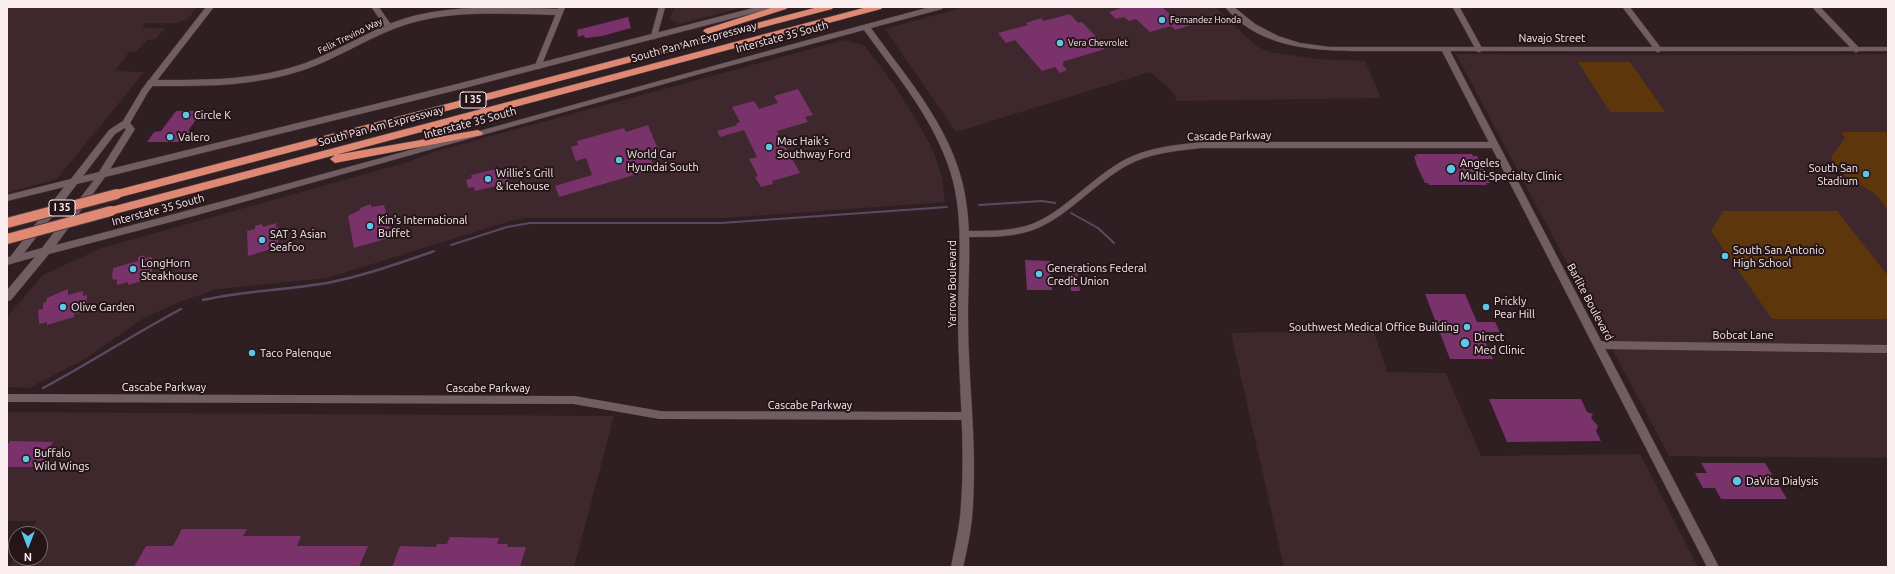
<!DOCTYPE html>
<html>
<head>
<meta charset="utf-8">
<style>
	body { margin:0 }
	#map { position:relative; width:1895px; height:574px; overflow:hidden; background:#2f1f22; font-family:Ubuntu,sans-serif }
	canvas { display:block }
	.frame { position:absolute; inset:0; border:8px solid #faeef0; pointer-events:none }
	.north { position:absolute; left:8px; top:526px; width:40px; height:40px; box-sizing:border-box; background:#251519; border:1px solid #7a6c6f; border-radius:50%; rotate:180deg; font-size:11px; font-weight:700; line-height:16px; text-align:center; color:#faeef0 }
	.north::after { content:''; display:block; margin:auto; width:14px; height:18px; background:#5cc7e8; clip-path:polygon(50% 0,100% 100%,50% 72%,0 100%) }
</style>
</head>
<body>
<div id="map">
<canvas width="1895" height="574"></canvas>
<div class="frame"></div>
<div class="north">N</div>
</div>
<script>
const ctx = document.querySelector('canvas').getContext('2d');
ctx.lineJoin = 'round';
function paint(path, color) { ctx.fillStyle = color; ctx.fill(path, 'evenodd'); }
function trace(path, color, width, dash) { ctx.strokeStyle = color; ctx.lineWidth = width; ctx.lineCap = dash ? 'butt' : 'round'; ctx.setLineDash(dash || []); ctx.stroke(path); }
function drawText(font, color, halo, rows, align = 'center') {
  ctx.font = font + ' Ubuntu,sans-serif'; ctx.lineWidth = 4; ctx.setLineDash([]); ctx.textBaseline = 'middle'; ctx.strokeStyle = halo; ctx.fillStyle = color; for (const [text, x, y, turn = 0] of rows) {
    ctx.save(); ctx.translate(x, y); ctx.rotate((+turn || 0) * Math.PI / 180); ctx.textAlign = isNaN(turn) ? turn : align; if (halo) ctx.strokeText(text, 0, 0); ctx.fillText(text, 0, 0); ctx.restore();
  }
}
const built = new Path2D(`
	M7 7H197L188 19 176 23H145L142 28H165L156 39 147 40 137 51 129 52 115 71 144 72 57 179 7 193Z
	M674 7H744L679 24 670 20Z
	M964 7H1215L1256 46 1269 52 1317 59 1365 61 1381 98 1177 101 1172 91 1150 72 956 132 885 29Z
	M844 40 864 45 895 86 920 126 934 153 942 177 945 202 724 218H526L510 221 327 278 217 289 179 302 144 318 85 359 29 388 7 387V317L43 275 102 248 408 162 436 151Z
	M1456 54 1751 55 1888 54V458L1669 456Z
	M1373 330 1387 372 1446 373 1481 456 1640 454 1698 567H1284L1231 333Z
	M7 412 614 416 574 567H9L16 555V558H40V534H29L36 521H7Z`);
const green = new Path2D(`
	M1578 62H1630L1665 112H1610Z
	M1841 132H1888V210C1884 205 1880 199 1876 195 1859 181 1841 181 1831 157L1845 138Z
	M1723 211H1837L1888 276V319H1772L1711 231Z`);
const streamFar1 = new Path2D(`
	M979 205 1042 201 1055 203
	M1071 213 1098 228 1114 243
	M451 245 507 227 530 223H721L947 207
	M429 253 434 251`);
const stream = new Path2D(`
	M203 300C244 291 286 290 327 283 363 276 397 264 432 252
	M43 388C90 363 134 334 181 309`);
const building = new Path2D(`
	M1124 7H1162L1175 19 1182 17 1191 25 1175 30 1171 26 1150 32 1136 19 1129 21 1124 17 1116 19 1109 12Z
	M1070 14 1078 23 1082 22 1102 43 1100 44 1105 49 1062 62 1064 64H1062L1067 70 1060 73 1055 67 1042 71 1015 40 1006 43 998 33 1028 25 1026 23 1041 18 1043 21Z
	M628 17 631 28 602 36 585 38 584 35 578 37 577 30Z
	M798 89 813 115 805 117 808 122 777 131 800 173 772 181 773 184 761 187 755 177 758 176 749 159 757 157 744 130 720 137 717 131 737 125 736 124 740 122 732 107 754 101 759 109 778 103 774 96Z
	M176 111H202L188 131H193L185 142H147L154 132 161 131Z
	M648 125 660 154 650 157 655 169 559 197 555 186 592 175 586 158 576 161 571 147 578 145 577 141 624 128 626 132Z
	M1416 154H1472L1473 156H1477L1490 183H1486L1487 185H1429L1428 183H1425L1417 166 1414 156H1417Z
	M501 168H505L509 183 475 191 474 187 468 188 466 180 472 178 471 175Z
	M371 204V207L384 205 392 237 354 248 348 216 360 210V208Z
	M276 223V228L278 227V247L248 256 247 231 255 229V226L262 224 263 227Z
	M145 255 144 258 152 257V278L128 285V282L117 285V279L113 280V278H112L113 268 138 261V257Z
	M1025 260 1050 261 1052 290H1027Z
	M1068 264H1076L1080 291H1071Z
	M68 289V295L83 291V296L87 295 86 306 81 308V312L74 314V317L47 325V322L39 324 38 310 43 309V303L46 302 47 298Z
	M1425 294H1465L1477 322H1495L1500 332H1481L1493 359H1450Z
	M1489 399H1581L1587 412 1593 414 1591 418 1598 426 1596 431 1601 441 1507 442Z
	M10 441 53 442 46 452H50L40 467H7V446Z
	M1701 463H1765L1787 499H1721L1715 488H1703L1695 473H1707Z
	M182 529H247L243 536H301L297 546H368L359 567H134L146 546H173Z
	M450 537 499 538 497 544H508L507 547H526L520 567H392L400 546 436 547 437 544H447Z`);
const streetFar1 = new Path2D(`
	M375 7 389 27
	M1456 7 1479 49
	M1626 7 1658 49
	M1816 7 1856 49
	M654 36 662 7
	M538 66 562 7
	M150 83C203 83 256 84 306 66 345 52 376 28 418 18 464 7 512 11 560 12
	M963 234C987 234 1013 235 1035 226 1070 211 1094 179 1127 162 1150 150 1176 148 1201 145H1494`);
const street = new Path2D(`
	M1599 345 1888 349
	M7 398 574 400 660 415 967 416`);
const secondary = new Path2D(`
	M206 7H214L148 92 130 123 135 129 110 169 453 85 757 7H770L769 9 453 91 105 177 56 245C348 170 638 85 930 7H943L942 9 871 28C901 70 938 112 956 162 975 212 968 266 968 318 968 380 977 442 973 504 972 526 968 546 963 567H951C955 546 960 526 961 505 966 442 958 380 958 317 958 266 966 212 947 162 929 113 894 72 864 30L703 73 197 215 49 254 11 300 7 301V290L35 257 7 265V257H10L64 187 7 201V195L71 179 109 130 123 121 142 89ZM125 128 126 129 99 172 83 176 115 134ZM94 180 42 248 24 253 77 184Z
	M1225 7H1234L1255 24 1278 36 1300 43 1330 47H1888V51H1450L1719 567H1707L1442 51C1419 51 1395 51 1372 51 1321 51 1261 51 1225 7Z`);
const highway = new Path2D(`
	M774 7H788L786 9 711 33 708 34 703 31 705 29Z
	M818 7H834L832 9 117 198 111 194 117 190Z
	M867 7H883L881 9 111 215 105 211 111 207Z
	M478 130 483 133 482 135 335 163 330 159 335 155Z`);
const highwayBridge = new Path2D(`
	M7 223 117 194
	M7 239 111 211`);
const markers = [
	[1162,20,4,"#5cc7e8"],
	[1060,43,4,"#5cc7e8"],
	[186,115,4,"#5cc7e8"],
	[170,137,4,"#5cc7e8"],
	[769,147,4,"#5cc7e8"],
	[619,160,4,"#5cc7e8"],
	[1451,169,5,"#5cc7e8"],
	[1866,174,4,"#5cc7e8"],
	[488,179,4,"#5cc7e8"],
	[370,226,4,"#5cc7e8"],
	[262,240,4,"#5cc7e8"],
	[1725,256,4,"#5cc7e8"],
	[133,269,4,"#5cc7e8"],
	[1039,274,4,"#5cc7e8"],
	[63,307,4,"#5cc7e8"],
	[1486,307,4,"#5cc7e8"],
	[1467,327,4,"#5cc7e8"],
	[1465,343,5,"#5cc7e8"],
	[252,353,4,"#5cc7e8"],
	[26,459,4,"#5cc7e8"],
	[1737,481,5,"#5cc7e8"]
];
const farPoinames = [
	["Fernandez Honda",1170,20],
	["Vera Chevrolet",1068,43]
];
const farStreetnames = [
	["Felix Trevino Way",350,36,-26]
];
const shields = [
	[473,100,26],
	[62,208,26]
];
const shieldNames = [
	["I 35",473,100],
	["I 35",62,208]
];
const streetNames = [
	["Interstate 35 South",782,37,-15],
	["Navajo Street",1552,38],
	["South Pan Am Expressway",694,42,-15],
	["Interstate 35 South",470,123,-15],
	["South Pan Am Expressway",381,126,-15],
	["Cascade Parkway",1229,136,-1],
	["Interstate 35 South",158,210,-15],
	["Yarrow Boulevard",952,284,-90],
	["Barlite Boulevard",1590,302,62],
	["Bobcat Lane",1743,335],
	["Cascabe Parkway",164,387],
	["Cascabe Parkway",488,388],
	["Cascabe Parkway",810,405]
];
const poiNames = [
	["Circle K",194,115],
	["Valero",178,137],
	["Mac Haik's",777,141],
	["Southway Ford",777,154],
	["World Car",627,154],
	["Hyundai South",627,167],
	["Angeles",1460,163],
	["Multi-Specialty Clinic",1460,176],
	["South San",1858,168,"right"],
	["Stadium",1858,181,"right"],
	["Willie's Grill",496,173],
	["& Icehouse",496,186],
	["Kin's International",378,220],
	["Buffet",378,233],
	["SAT 3 Asian",270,234],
	["Seafoo",270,247],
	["South San Antonio",1733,250],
	["High School",1733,263],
	["LongHorn",141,263],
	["Steakhouse",141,276],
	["Generations Federal",1047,268],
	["Credit Union",1047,281],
	["Prickly",1494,301],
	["Pear Hill",1494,314],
	["Olive Garden",71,307],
	["Southwest Medical Office Building",1459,327,"right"],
	["Direct",1474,337],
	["Med Clinic",1474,350],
	["Taco Palenque",260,353],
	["Buffalo",34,453],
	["Wild Wings",34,466],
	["DaVita Dialysis",1746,481]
];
paint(built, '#3f282d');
paint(green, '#5d370b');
trace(streamFar1, '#5b4963', 2);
trace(stream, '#5b4963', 2.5);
paint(building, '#7a326b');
trace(streetFar1, '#493b3e', 7);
trace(street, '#493b3e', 8);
trace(secondary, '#493b3e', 1);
trace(highway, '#493b3e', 1);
trace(streetFar1, '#725e62', 6);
trace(street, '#725e62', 8);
paint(secondary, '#725e62');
paint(highway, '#df8873');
trace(highwayBridge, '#493b3e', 12, []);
trace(highwayBridge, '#df8873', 10);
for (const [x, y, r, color] of markers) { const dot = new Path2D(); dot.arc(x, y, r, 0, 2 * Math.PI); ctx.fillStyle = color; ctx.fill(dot); trace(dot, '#251519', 1.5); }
drawText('9px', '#faeef0', '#251519', farPoinames, 'left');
drawText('9px', '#faeef0', '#251519', farStreetnames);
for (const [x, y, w] of shields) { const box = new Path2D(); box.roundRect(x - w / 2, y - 8, w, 16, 3); ctx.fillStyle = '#251519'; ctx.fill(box); trace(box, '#faeef0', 1); }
drawText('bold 10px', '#faeef0', null, shieldNames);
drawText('11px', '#faeef0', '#251519', streetNames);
drawText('11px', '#faeef0', '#251519', poiNames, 'left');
</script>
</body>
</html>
